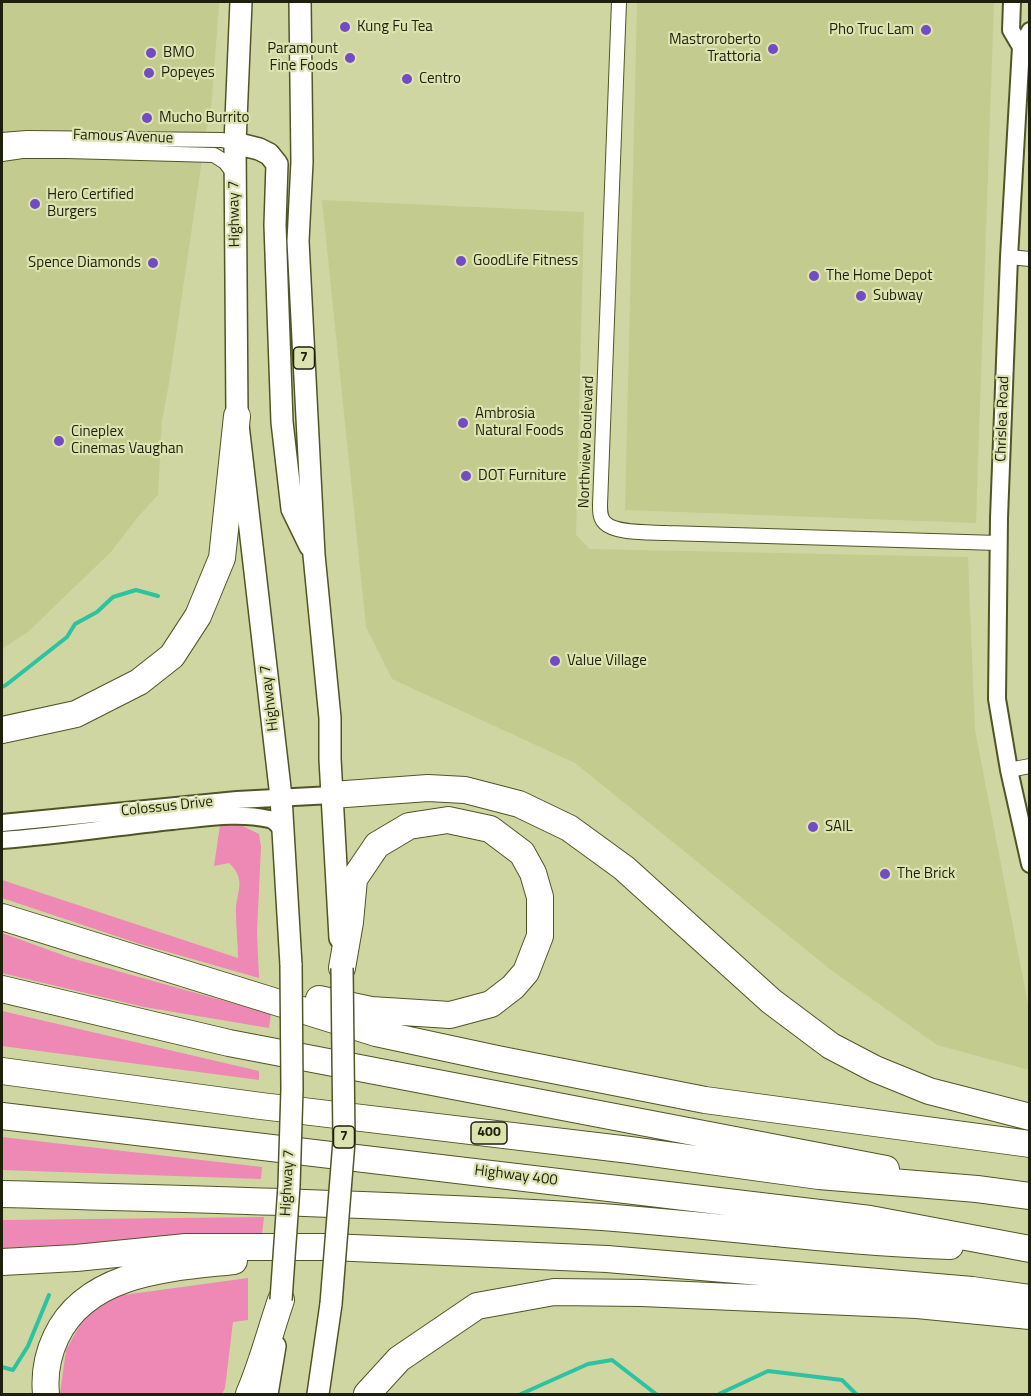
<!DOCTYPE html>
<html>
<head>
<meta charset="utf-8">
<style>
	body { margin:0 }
	#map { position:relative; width:1031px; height:1396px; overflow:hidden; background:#d0d6a2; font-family:"Titillium Web",sans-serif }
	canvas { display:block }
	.frame { position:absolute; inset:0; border:3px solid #1f200c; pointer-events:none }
</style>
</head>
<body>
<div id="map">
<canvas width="1031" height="1396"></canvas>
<div class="frame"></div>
</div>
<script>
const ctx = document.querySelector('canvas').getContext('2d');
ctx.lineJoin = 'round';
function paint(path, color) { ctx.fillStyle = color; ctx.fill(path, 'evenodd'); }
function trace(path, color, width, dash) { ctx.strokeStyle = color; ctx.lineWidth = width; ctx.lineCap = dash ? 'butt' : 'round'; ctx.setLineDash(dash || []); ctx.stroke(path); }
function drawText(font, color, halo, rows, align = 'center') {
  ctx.font = font + ' "Titillium Web",sans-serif'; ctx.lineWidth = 4.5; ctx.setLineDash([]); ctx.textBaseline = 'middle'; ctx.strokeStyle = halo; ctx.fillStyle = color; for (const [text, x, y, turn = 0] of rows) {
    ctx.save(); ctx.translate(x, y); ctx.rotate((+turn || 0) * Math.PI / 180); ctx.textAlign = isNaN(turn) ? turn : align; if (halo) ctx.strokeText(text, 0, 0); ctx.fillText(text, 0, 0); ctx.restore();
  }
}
const built = new Path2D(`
	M2 2H219V6L210 123 207 126 169 383 162 421 158 495 137 518 111 552 29 631 2 649Z
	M637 2H994L976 523 625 510Z
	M322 200 584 212 576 535 590 549 968 557 975 730 1029 1009V1070L937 1045 831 970 575 763 392 679 366 627Z`);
const green = new Path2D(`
	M220 825H241L259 834 261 847 257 932 259 978 140 944 2 898V880L238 958C238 943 236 928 236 914 235 893 248 881 229 863L214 866Z
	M2 933 71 958 271 1014 269 1028 144 1007 2 973Z
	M2 1011 259 1071V1080L2 1046Z
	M2 1137 262 1167 261 1179 2 1170Z
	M264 1217 262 1235 2 1248V1220Z
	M248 1278V1320L233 1322 225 1388 222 1394H60L66 1350 85 1316 116 1296Z`);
const stream = new Path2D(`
	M2 687 6 685 67 637 75 624 97 612 113 597 136 590 158 596
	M2 1367 13 1370 28 1346 49 1295
	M521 1394 588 1364 612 1360 656 1394
	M719 1394 768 1371 842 1380 856 1394`);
const minor = new Path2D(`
	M619 2 600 505C600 512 600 518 605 523 616 534 651 532 667 533L998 543
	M2 140 27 138 222 140 235 143
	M2 154 22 151H67L214 155 225 162 235 175
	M1009 257 1030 259
	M1009 770 1030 766`);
const tertiary = new Path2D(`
	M1012 2 1011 30 1021 47
	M1030 31 1021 47 1009 257 999 518 997 699 1009 770 1030 864
	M2 823 237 800 332 795
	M2 840C59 836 115 827 172 821 204 818 238 812 269 819 275 820 279 826 283 831`);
const primary = new Path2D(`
	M241 2 235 143 237 416 281 797 291 965
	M300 2 302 162 298 241 314 555 330 718V759L340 938
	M235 143 259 149 269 154 277 164 275 225 282 422 292 509 310 546
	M267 1394 275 1346
	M318 1394 331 1304`);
const motorway = new Path2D(`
	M2 730 76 714 139 682 172 656 198 616 222 558 237 416
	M332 795 428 788 465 790 519 804 569 828 624 868 771 1001 831 1046 875 1069 929 1091 1030 1117
	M2 917 376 1033 497 1059 705 1100 1030 1144
	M2 989 229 1043 886 1169
	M319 999 371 1010 450 1015 491 1004 513 987 526 972 540 936V897L533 873 522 853 490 829 448 820 409 826 377 845 354 879 350 922 342 968
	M2 1071 261 1106 630 1150 819 1176 977 1189 1030 1196
	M2 1116 870 1219 1030 1249
	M2 1194C191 1199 380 1204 570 1215 697 1222 823 1242 950 1246
	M2 1262 76 1258 186 1247H330L607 1259 972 1290 1030 1298
	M46 1394C44 1373 47 1356 56 1337 87 1271 171 1268 234 1261
	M249 1394C262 1364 270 1332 281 1300
	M367 1394 399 1359 477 1306 554 1292 642 1293 917 1305 1030 1316`);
const primaryBridge = new Path2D(`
	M281 1300 289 1186 292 1089 291 965
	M331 1304 344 1141 342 968`);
const markers = [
	[345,27,6,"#714cc4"],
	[926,30,6,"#714cc4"],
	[773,49,6,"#714cc4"],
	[151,53,6,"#714cc4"],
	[350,58,6,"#714cc4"],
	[149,73,6,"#714cc4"],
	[407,79,6,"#714cc4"],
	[147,118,6,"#714cc4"],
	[35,204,6,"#714cc4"],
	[461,261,6,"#714cc4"],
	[153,263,6,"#714cc4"],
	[814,276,6,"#714cc4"],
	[861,296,6,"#714cc4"],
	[463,423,6,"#714cc4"],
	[59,441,6,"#714cc4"],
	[466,476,6,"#714cc4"],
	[555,661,6,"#714cc4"],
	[813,827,6,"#714cc4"],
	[885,874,6,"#714cc4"]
];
const shields = [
	[304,358,21],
	[489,1133,36],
	[344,1137,21]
];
const shieldNames = [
	["7",304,358],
	["400",489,1133],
	["7",344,1137]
];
const poiNames = [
	["Kung Fu Tea",357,27],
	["Pho Truc Lam",914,30,"right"],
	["Mastroroberto",761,40,"right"],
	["Trattoria",761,57,"right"],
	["Paramount",338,49,"right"],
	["Fine Foods",338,66,"right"],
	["BMO",163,53],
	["Popeyes",161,73],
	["Centro",419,79],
	["Mucho Burrito",159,118],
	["Hero Certified",47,195],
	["Burgers",47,212],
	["GoodLife Fitness",473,261],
	["Spence Diamonds",141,263,"right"],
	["The Home Depot",826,276],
	["Subway",873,296],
	["Ambrosia",475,414],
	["Natural Foods",475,431],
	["Cineplex",71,432],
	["Cinemas Vaughan",71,449],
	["DOT Furniture",478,476],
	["Value Village",567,661],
	["SAIL",825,827],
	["The Brick",897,874]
];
const streetNames = [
	["Famous Avenue",123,137,2],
	["Highway 7",235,214,-91],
	["Chrislea Road",1003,419,-88],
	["Northview Boulevard",587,442,-88],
	["Highway 7",270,698,-97],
	["Colossus Drive",167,807,-6],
	["Highway 400",516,1176,7],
	["Highway 7",288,1183,-87]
];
paint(built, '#c4cb8f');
paint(green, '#ee88b4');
trace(stream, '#2cc3a1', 4);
trace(minor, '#515526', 16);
trace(tertiary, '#515526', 20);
trace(primary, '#515526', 24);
trace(motorway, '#515526', 28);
trace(minor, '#fff', 14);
trace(tertiary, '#fff', 16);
trace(primary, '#fff', 21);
trace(motorway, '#fff', 26);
trace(primaryBridge, '#515526', 24, []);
trace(primaryBridge, '#fff', 21);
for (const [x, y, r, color] of markers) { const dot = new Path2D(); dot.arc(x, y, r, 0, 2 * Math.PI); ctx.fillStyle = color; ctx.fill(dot); trace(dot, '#dde3af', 2); }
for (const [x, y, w] of shields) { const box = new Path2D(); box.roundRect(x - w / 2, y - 11, w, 22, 4.5); ctx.fillStyle = '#dde3af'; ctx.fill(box); trace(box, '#1f200c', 1.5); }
drawText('bold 14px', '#1f200c', null, shieldNames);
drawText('15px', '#1f200c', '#dde3af', poiNames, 'left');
drawText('15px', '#1f200c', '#dde3af', streetNames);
</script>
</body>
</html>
